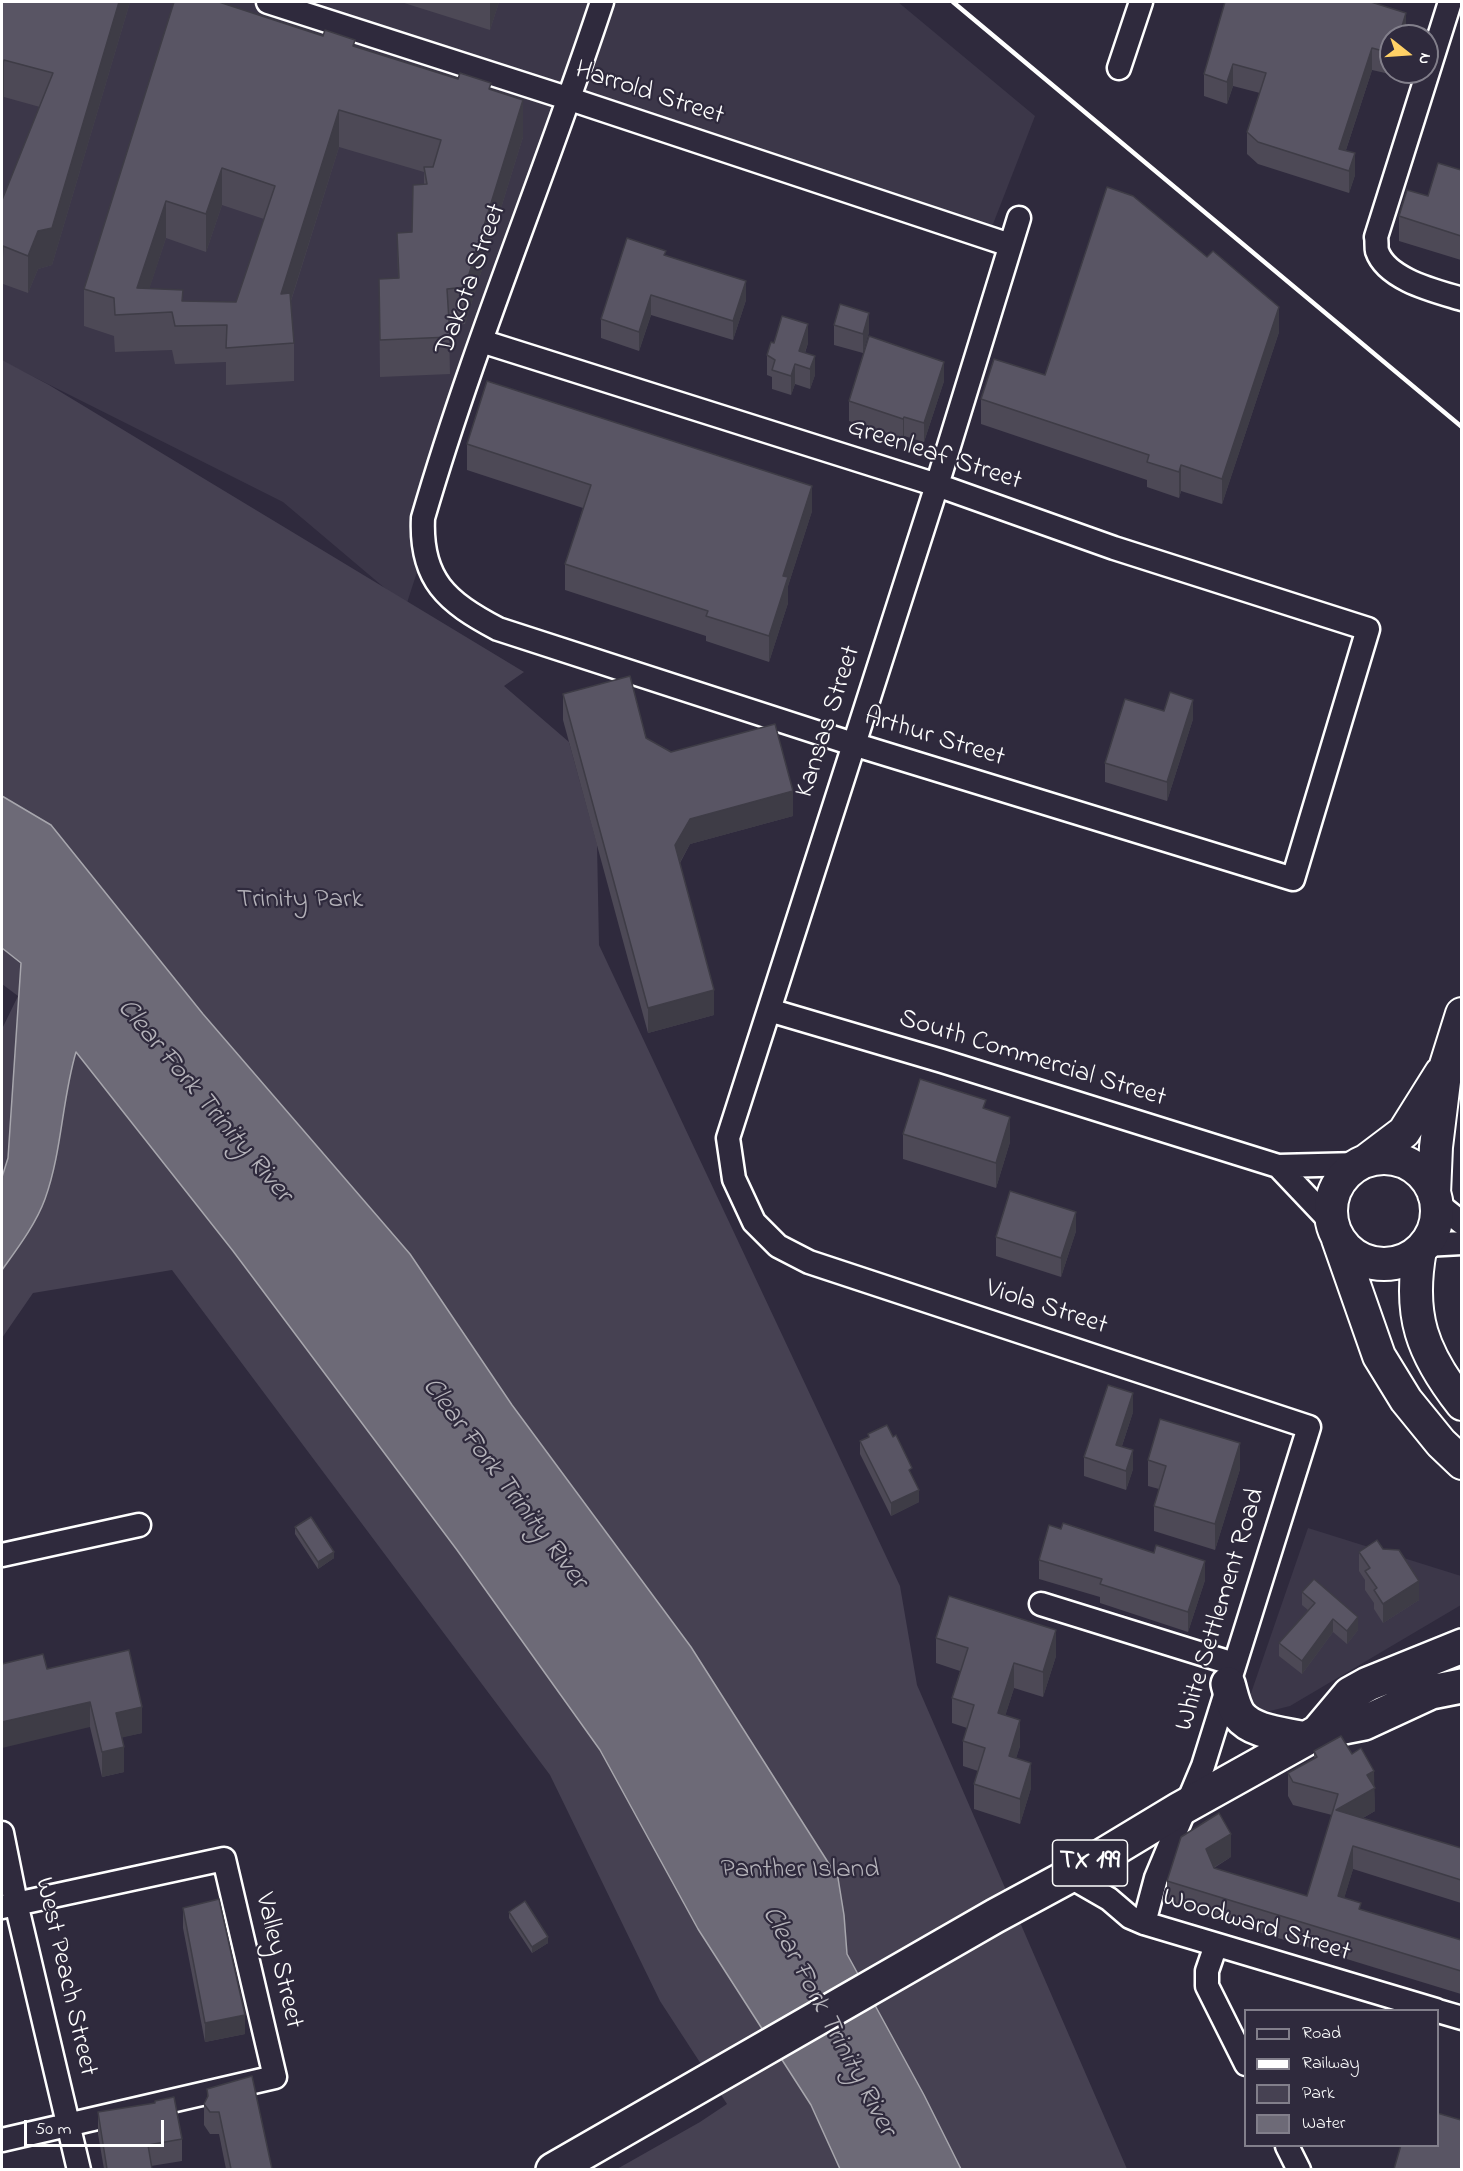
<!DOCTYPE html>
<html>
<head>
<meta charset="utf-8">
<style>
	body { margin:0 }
	#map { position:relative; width:1463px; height:2171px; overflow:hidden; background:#2f2a3d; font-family:"Indie Flower",sans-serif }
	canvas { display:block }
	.frame { position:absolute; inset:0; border:3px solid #fff; pointer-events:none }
	.legend { position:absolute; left:1244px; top:2009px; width:195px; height:138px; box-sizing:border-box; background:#2f2a3d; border:2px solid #827f8b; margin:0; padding:8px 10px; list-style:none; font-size:18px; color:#fff }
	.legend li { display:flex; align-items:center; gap:12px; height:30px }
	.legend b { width:30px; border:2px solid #827f8b }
	.north { position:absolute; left:1379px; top:24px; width:60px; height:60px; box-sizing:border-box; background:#2f2a3d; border:2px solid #827f8b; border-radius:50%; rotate:107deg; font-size:16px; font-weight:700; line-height:24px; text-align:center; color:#fff }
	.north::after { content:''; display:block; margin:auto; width:21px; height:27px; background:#ffd166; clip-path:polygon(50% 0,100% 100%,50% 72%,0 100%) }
	.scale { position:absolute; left:24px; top:2120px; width:140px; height:27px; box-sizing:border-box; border:3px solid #fff; border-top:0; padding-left:8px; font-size:18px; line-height:21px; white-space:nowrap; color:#fff; -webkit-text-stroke:4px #2f2a3d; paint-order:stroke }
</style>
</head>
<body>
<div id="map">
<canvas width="1463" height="2171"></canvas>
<div class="frame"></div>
<ul class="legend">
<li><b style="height:8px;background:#2f2a3d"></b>Road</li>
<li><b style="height:8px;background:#fff"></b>Railway</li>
<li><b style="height:16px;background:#464152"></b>Park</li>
<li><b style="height:16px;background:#6d6a77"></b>Water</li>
</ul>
<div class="north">N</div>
<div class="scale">50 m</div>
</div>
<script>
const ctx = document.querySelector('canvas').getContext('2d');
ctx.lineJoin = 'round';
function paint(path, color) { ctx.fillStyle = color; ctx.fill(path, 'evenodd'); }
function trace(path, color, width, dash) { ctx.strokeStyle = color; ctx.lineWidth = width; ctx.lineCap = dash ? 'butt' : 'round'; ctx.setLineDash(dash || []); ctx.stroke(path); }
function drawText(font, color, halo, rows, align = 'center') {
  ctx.font = font + ' "Indie Flower",sans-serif'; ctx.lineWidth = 4.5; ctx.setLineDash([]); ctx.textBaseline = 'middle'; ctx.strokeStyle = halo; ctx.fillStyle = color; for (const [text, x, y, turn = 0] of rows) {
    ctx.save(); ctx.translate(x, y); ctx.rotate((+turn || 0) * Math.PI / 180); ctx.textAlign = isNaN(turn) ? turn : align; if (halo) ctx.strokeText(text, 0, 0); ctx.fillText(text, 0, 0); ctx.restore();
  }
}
const built = new Path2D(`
	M2 2H898L1035 116 988 237 570 99 406 606 283 502 2 361Z
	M1308 1528 1461 1576V1605L1290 1706 1270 1711H1262L1251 1705 1250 1696Z`);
const green = new Path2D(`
	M2 360 49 385 524 672 504 686 569 742 597 844 599 945 900 1586 917 1685 1127 2169H617L700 2122 727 2104 660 2001 550 1775 172 1270 33 1293 2 1338V1029L18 996 2 984Z`);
const water = new Path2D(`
	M2 796 51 825 203 1014 410 1254 512 1405 691 1647 838 1878 844 1915 847 1954 924 2095 961 2169H840L811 2105 698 1929 600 1750 457 1550 233 1251 76 1052C62 1099 62 1152 45 1199 36 1224 17 1249 2 1270V1177L8 1158 21 963 2 948Z`);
const minor = new Path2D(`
	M268 2 570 99 1010 245
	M1450 2 1376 237C1377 241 1376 247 1377 251 1387 280 1436 291 1462 299
	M1119 68 1141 2
	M1019 218 937 485 728 1138 734 1179 754 1222 778 1246 809 1262 1309 1427 1203 1766 1156 1878 1144 1923
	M481 341 937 485 1114 548 1368 629 1293 879 853 744 498 629C447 602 420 580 423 518 474 343 545 175 602 2
	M769 1010 942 1061 1278 1166 1359 1164
	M1278 1166 1332 1223
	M1437 1203 1462 1223
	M1425 1245 1462 1243
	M2 1555 139 1525
	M1041 1604 1234 1664
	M2 1833 16 1903 79 2170
	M1069 1876 1109 1899 1130 1917 1144 1923 1436 2010
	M2 1907 224 1859 275 2077 2 2140
	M1216 1945 1207 1971V1986L1246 2064
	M1438 2011 1462 2018
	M1287 2146 1299 2170`);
const secondary = new Path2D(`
	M1331 1211a53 53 0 1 1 106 0a53 53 0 1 1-106 0Z
	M1367 1160 1404 1132 1441 1073
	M1434 1194 1436 1147 1446 1065 1462 1014
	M1338 1239 1379 1356 1406 1400 1441 1443 1462 1463
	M1420 1250C1408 1315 1422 1353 1462 1404`);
const primary = new Path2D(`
	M1228 1684C1231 1694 1233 1706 1239 1715 1253 1733 1285 1734 1305 1739
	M1318 1732 1350 1694 1368 1684 1462 1646
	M553 2170 995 1916 1069 1876 1180 1809 1318 1732 1364 1723 1431 1692 1462 1686`);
const rail = new Path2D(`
	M953 2 1462 427`);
const wall = new Path2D(`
	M2 2H130L52 265 38 269 28 293 3 284 2 298V200L40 107 4 97Z
	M174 2 355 47 491 89 523 137 465 324 449 326 450 374 380 377 379 279 398 278 397 233 412 232 424 185V172L339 147 291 301 294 343V381L226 385V362L175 364 172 350 115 352 114 336 84 326V289ZM222 205 264 219 236 302 183 301 149 289 166 238 206 252Z
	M401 2H499L490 30Z
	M1225 2 1406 35 1391 36V72H1395L1394 75 1372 70 1346 150 1355 175 1349 193 1258 164 1247 154V132L1260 93 1233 86 1227 104 1204 96V74Z
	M1461 170V260L1399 241V216L1428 196Z
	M666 255 746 300 733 340 651 315 639 351 601 338V319Z
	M834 325 869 332 863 353 834 345Z
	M1279 332 1222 504 1181 491 1179 498 1147 487V480L981 424V399L1045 375Z
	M774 343H808L805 353 815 375 810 389 795 384 791 395 772 389V377L767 375V355Z
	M944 381 924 442 904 436 903 438 849 421V401Z
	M467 444 812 511 788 586V603L769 662 706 641V636L565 590V564L583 508 467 470Z
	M563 694 793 816 690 844 680 863 714 1015 648 1033 563 720Z
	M1193 719 1167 801 1105 782V763Z
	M903 1134 1010 1142 996 1188 903 1159Z
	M1076 1231 1061 1277 996 1256V1237Z
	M1133 1412 1122 1446 1133 1469 1126 1490 1084 1476V1457Z
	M868 1434 893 1437 912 1477 919 1502 891 1516 860 1454V1441L868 1437Z
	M1148 1460 1240 1469 1215 1550 1154 1531V1506L1159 1489 1148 1486Z
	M295 1527 334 1558 318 1569 295 1534Z
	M1359 1552 1419 1600 1383 1623 1374 1609V1603L1365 1590V1580L1359 1571Z
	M1039 1560 1205 1580 1188 1632 1100 1603V1597L1039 1579Z
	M1302 1592 1358 1630 1347 1644 1333 1632 1302 1674 1279 1656V1643L1308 1610 1302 1605Z
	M936 1638 1056 1656 1043 1697 1014 1688 1005 1716 1020 1746 1016 1758 1031 1788 1020 1824 974 1809V1784L978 1771 963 1766V1741L967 1728 952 1723V1698L960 1671 936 1663Z
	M47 1669 142 1733 122 1737 124 1772 102 1777 90 1727Z
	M1314 1751 1352 1754 1374 1787 1375 1811 1363 1818 1461 1848V1903L1353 1869 1344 1898 1361 1910 1461 1940V1994L1167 1904V1881L1231 1857 1214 1868 1307 1896 1332 1815 1293 1805 1288 1796V1773L1314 1759Z
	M183 1908 245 2034 205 2042 183 1928Z
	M509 1912 548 1943 532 1953 509 1918Z
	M207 2089 272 2169H226L219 2134H210L204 2125V2104L207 2099Z
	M98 2112 182 2139V2161L151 2166 152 2169H104L98 2134Z`);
const shadedWall = new Path2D(`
	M119 2H130L52 265 38 269 28 293V256Z
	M490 2H499L490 30Z
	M1406 13V36H1399Z
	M1372 48V70L1340 168 1339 149Z
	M4 60V97L2 105V67Z
	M1233 64V86L1227 104V82Z
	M523 100V137L465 324V287Z
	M339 110V147L281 332V294Z
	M1355 153V175L1349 193V171Z
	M222 168V205L206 252V214Z
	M166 201V238L141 314 137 288Z
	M3 246V284L2 298V261Z
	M746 281V300L733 340V321Z
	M651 295V315L639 351V332Z
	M1279 307V332L1222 504V479Z
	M869 313V332L863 353V334Z
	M808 324V343L800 366 799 351Z
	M815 356V375L810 389V369Z
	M944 362V381L924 442V423Z
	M795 364V384L791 395V376Z
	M904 417V436L903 438V419Z
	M1181 465V491L1179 498V472Z
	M812 486V511L788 586V603L769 662V636L783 576Z
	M1193 700V719L1167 801V782Z
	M793 791V816L690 844 675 871V845L690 819Z
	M714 990V1015L648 1033V1008Z
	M1010 1117V1142L996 1188V1163Z
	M1076 1212V1231L1061 1277V1258Z
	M1133 1393V1412L1116 1464V1445Z
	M1240 1443V1469L1215 1550V1524Z
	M1133 1450V1469L1126 1490V1471Z
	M919 1490V1502L891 1516V1503Z
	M334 1552V1558L318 1569V1562Z
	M1205 1561V1580L1188 1632V1612Z
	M1419 1581V1600L1383 1623V1604Z
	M1358 1617V1630L1347 1644V1631Z
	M1333 1619V1632L1302 1674V1661Z
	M1056 1630V1656L1043 1697V1672Z
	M1014 1663V1688L998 1739V1713Z
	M90 1702V1727L2 1748V1722Z
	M142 1707V1733L116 1739V1713Z
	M1020 1720V1746L1009 1781V1756Z
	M124 1747V1772L102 1777V1752Z
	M1031 1763V1788L1020 1824V1799Z
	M1374 1771 1375 1811 1336 1833V1810L1367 1775Z
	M1231 1834V1857L1206 1872V1849Z
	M1353 1846V1869L1338 1919V1896Z
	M548 1937V1943L532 1953V1947Z
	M245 2015V2034L205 2042V2023Z`);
const building = new Path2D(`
	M2 2H119L52 228 38 231 28 256 3 246 2 261V200L53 73 4 60 2 67Z
	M174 2H219L323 36 325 30 355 40 353 46 458 79 460 73 491 83 489 89 523 100 465 287 447 289 450 337 380 340 379 279 399 278 397 233 412 232 413 185 427 184 424 167H433L441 140 339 110 281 294 290 293 294 343 226 348 227 325 175 326 172 312 115 315 114 298 84 289ZM222 168 275 186 236 302 182 301 183 290 137 288 166 201 206 214Z
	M1225 2H1371L1406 13 1399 36H1391V53L1372 48 1339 149 1355 153 1349 171 1258 142 1247 132 1266 73 1233 64 1227 82 1204 74Z
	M1438 163 1461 170V236L1399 216 1407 190 1428 196Z
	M1107 187 1133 196 1207 257 1213 251 1279 307 1222 479 1181 465 1179 472 1147 462 1149 455 981 399 994 359 1045 375Z
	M627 238 666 251 664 255 746 281 733 321 651 295 639 332 601 319Z
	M840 304 869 313 863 334 834 325Z
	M782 316 808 324 799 351 815 356 810 369 795 364 791 376 772 370 775 360 767 355 771 342 774 343Z
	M869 336 944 362 924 423 904 417 903 419 849 401Z
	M487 381 812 486 783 576 788 577 769 636 706 616 708 611 565 564 591 485 467 444Z
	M630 676 646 738 671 752 775 724 793 791 690 819 675 845 714 990 648 1008 563 694Z
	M1170 692 1193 700 1167 782 1105 763 1125 699 1164 711Z
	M920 1079 986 1100 983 1108 1010 1117 996 1163 903 1134Z
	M1010 1191 1076 1212 1061 1258 996 1237Z
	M1108 1385 1133 1393 1116 1445 1133 1450 1126 1471 1084 1457Z
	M1160 1419 1240 1443 1215 1524 1154 1506 1166 1466 1148 1460Z
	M887 1425 893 1437 896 1435 912 1468 909 1470 919 1490 891 1503 860 1441 869 1437 868 1434Z
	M311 1517 334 1552 318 1562 295 1527Z
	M1063 1523 1154 1553 1156 1545 1205 1561 1188 1612 1100 1584 1102 1579 1039 1560 1049 1525 1061 1529Z
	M1377 1540 1383 1549 1399 1550 1419 1581 1383 1604 1374 1590 1377 1588 1365 1571 1370 1568 1359 1552Z
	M1314 1579 1358 1617 1347 1631 1333 1619 1302 1661 1279 1643 1315 1603 1302 1592Z
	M949 1596 1056 1630 1043 1672 1014 1663 998 1713 1020 1720 1009 1756 1031 1763 1020 1799 974 1784 985 1748 963 1741 974 1705 952 1698 968 1648 936 1638Z
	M129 1650 142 1707 116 1713 124 1747 102 1752 90 1702 2 1722V1664L43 1654 47 1669Z
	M1341 1736 1352 1754 1361 1748 1374 1771 1367 1775 1375 1788 1336 1810 1461 1848V1880L1353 1846 1338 1896 1361 1903 1359 1909 1461 1940V1971L1167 1881 1181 1837 1219 1813 1231 1834 1206 1849 1214 1868 1307 1896 1338 1794 1293 1782 1288 1773 1317 1757 1314 1751Z
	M219 1899 245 2015 205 2023 183 1908Z
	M525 1901 548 1937 532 1947 509 1912Z
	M252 2076 272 2169H231L219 2112H210L204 2104 208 2096 207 2089Z
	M174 2097 182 2139 148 2145 152 2169H107L98 2112 155 2103V2101Z
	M1437 2113 1461 2120V2169H1394L1401 2145H1437Z`);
const shields = [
	[1090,1863,75]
];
const shieldNames = [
	["TX 199",1090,1863]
];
const streetNames = [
	["Harrold Street",649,95,18],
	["Dakota Street",473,280,-70],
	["Greenleaf Street",934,456,18],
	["Kansas Street",830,722,-72],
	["Arthur Street",934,739,17],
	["South Commercial Street",1032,1060,17],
	["Viola Street",1046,1309,18],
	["White Settlement Road",1222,1610,-73],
	["Woodward Street",1256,1927,17],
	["Valley Street",277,1961,77],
	["West Peach Street",64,1977,77]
];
const parkNames = [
	["Trinity Park",300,902],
	["Panther Island",800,1872]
];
const waterNames = [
	["Clear Fork Trinity River",203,1102,50],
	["Clear Fork Trinity River",503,1484,53],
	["Clear Fork Trinity River",827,2022,62]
];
paint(built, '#3c3749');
paint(green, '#464152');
paint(water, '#6d6a77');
trace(water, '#a7a6ad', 1.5);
trace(minor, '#fff', 27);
trace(secondary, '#fff', 36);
trace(primary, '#fff', 38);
trace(minor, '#2f2a3d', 22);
trace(secondary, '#2f2a3d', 32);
trace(primary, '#2f2a3d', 33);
trace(rail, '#fff', 4.5);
paint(wall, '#4d4956');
paint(shadedWall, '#3e3c46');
paint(building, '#595564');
trace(building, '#3e3c46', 1.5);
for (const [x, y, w] of shields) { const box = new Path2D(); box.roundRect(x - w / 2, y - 23, w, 46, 4.5); ctx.fillStyle = '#2f2a3d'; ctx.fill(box); trace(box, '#fff', 1.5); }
drawText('bold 26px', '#fff', null, shieldNames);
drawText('27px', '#fff', '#2f2a3d', streetNames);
drawText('27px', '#b5b3ba', '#2f2a3d', parkNames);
drawText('italic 28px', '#b6b4bb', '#2f2a3d', waterNames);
</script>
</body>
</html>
